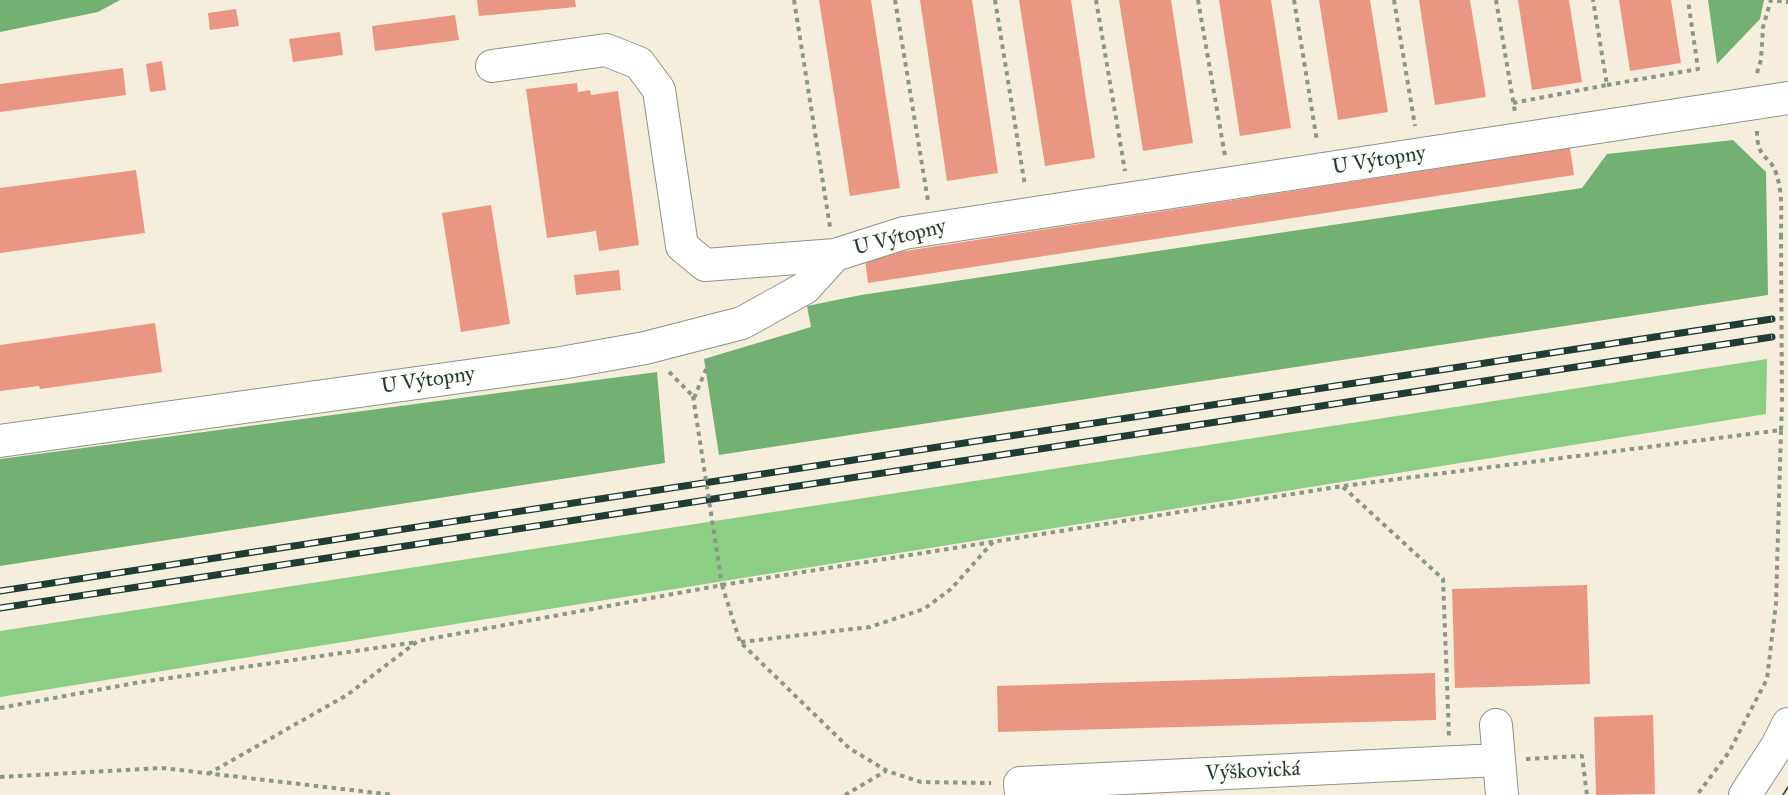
<!DOCTYPE html>
<html>
<head>
<meta charset="utf-8">
<style>
	body { margin:0 }
	canvas { display:block; background:#f5eedc }
</style>
</head>
<body>
<canvas width="1788" height="795"></canvas>
<script>
const ctx = document.querySelector('canvas').getContext('2d');
ctx.lineJoin = 'round';
function paint(path, color) { ctx.fillStyle = color; ctx.fill(path, 'evenodd'); }
function trace(path, color, width, dash) { ctx.strokeStyle = color; ctx.lineWidth = width; ctx.lineCap = dash ? 'butt' : 'round'; ctx.setLineDash(dash || []); ctx.stroke(path); }
function drawText(font, color, halo, rows, align = 'center') {
  ctx.font = font + ' "IM FELL Great Primer",serif'; ctx.lineWidth = 4.5; ctx.setLineDash([]); ctx.textBaseline = 'middle'; ctx.strokeStyle = halo; ctx.fillStyle = color; for (const [text, x, y, turn = 0] of rows) {
    ctx.save(); ctx.translate(x, y); ctx.rotate((+turn || 0) * Math.PI / 180); ctx.textAlign = isNaN(turn) ? turn : align; if (halo) ctx.strokeText(text, 0, 0); ctx.fillText(text, 0, 0); ctx.restore();
  }
}
const green = new Path2D(`
	M1767 359 1766 414 0 697V631Z`);
const forest = new Path2D(`
	M0 0H120L98 12 0 32Z
	M1708 0H1764L1760 19 1717 64Z
	M1733 140 1766 172 1768 295 719 455 704 359 811 327 807 306 861 295 1582 188 1607 154Z
	M657 372 665 463 0 566V459Z`);
const building = new Path2D(`
	M477 0H575L576 7 479 16Z
	M819 0H871L900 188 850 196Z
	M920 0H972L998 173 947 181Z
	M1019 0H1071L1095 158 1045 166Z
	M1119 0H1171L1193 143 1143 151Z
	M1219 0H1271L1291 128 1240 136Z
	M1319 0H1370L1388 112 1338 120Z
	M1419 0H1470L1486 97 1435 105Z
	M1518 0H1569L1582 82 1532 90Z
	M1619 0H1671L1681 63 1630 71Z
	M236 9 239 26 210 30 208 13Z
	M455 15 459 40 375 51 372 26Z
	M340 32 343 55 293 62 289 39Z
	M162 61 166 90 150 92 146 64Z
	M123 68 126 95 0 112V84Z
	M577 83 578 92 590 90 591 95 618 91 639 245 599 251 596 231 547 238 526 89Z
	M1570 148 1574 175 868 283 865 259 892 253Z
	M136 170 145 233 0 253V188Z
	M491 205 510 324 461 332 442 213Z
	M619 270 621 290 576 295 574 275Z
	M155 323 162 372 40 389 39 386 0 391V345Z
	M1587 585 1590 684 1455 688 1452 589Z
	M1435 673 1436 720 998 732 997 686Z
	M1653 715 1655 794 1596 795 1594 717Z`);
const path = new Path2D(`
	M794 0 830 227
	M895 0 928 201
	M995 0 1025 186
	M1096 0 1125 171
	M1198 0 1225 156
	M1294 0 1317 141
	M1394 0 1415 126
	M1496 0 1515 112
	M1757 73 1761 60 1763 27 1771 0 1788 2
	M1607 85 1698 69 1688 0
	M1513 103 1607 85 1593 0
	M1757 131C1757 161 1770 154 1776 173 1783 193 1781 214 1781 235
	M669 372 693 396
	M694 398 710 360
	M1781 430 1782 405
	M1343 487 1443 579 1449 736
	M722 585 740 642 849 748 887 771 921 782 991 783
	M741 642 870 627 924 609 951 589 993 542
	M0 708 135 683 417 642
	M1526 759 1582 756 1587 795
	M208 774 347 695 418 641 722 585 1343 486 1781 430 1776 603 1767 679 1729 752 1697 795
	M0 777 162 768 394 795
	M845 795 886 771`);
const minor = new Path2D(`
	M492 66 606 50 639 63 659 90 682 246 705 265 835 255
	M0 441 561 363 645 348 742 323 805 288 835 255 904 233 1788 98
	M1496 725 1502 795
	M1021 795 1020 783 1498 760
	M1745 795 1777 746 1788 724`);
const tram = new Path2D(`
	M1783 795 1788 787`);
const rail = new Path2D(`
	M0 591 1772 319
	M0 608 1772 337`);
const pathBridge = new Path2D(`
	M1781 235 1782 405
	M693 396 722 585`);
const streetNames = [
	["U Výtopny",1379,161,-9],
	["U Výtopny",900,238,-14],
	["U Výtopny",428,381,-8],
	["Výškovická",1253,772,-3]
];
paint(green, '#8dce85');
paint(forest, '#72b172');
paint(building, '#e99783');
trace(minor, '#8a9688', 34);
trace(path, '#8a9688', 4, [4.5, 4.5]);
trace(minor, '#fff', 32);
trace(tram, '#1f3d34', 1.5);
trace(rail, '#1f3d34', 7);
trace(rail, '#fdfcf7', 4.5, [14]);
trace(pathBridge, '#8a9688', 4, [4.5, 4.5]);
drawText('21px', '#1f3d34', '#fdfcf7', streetNames);
</script>
</body>
</html>
